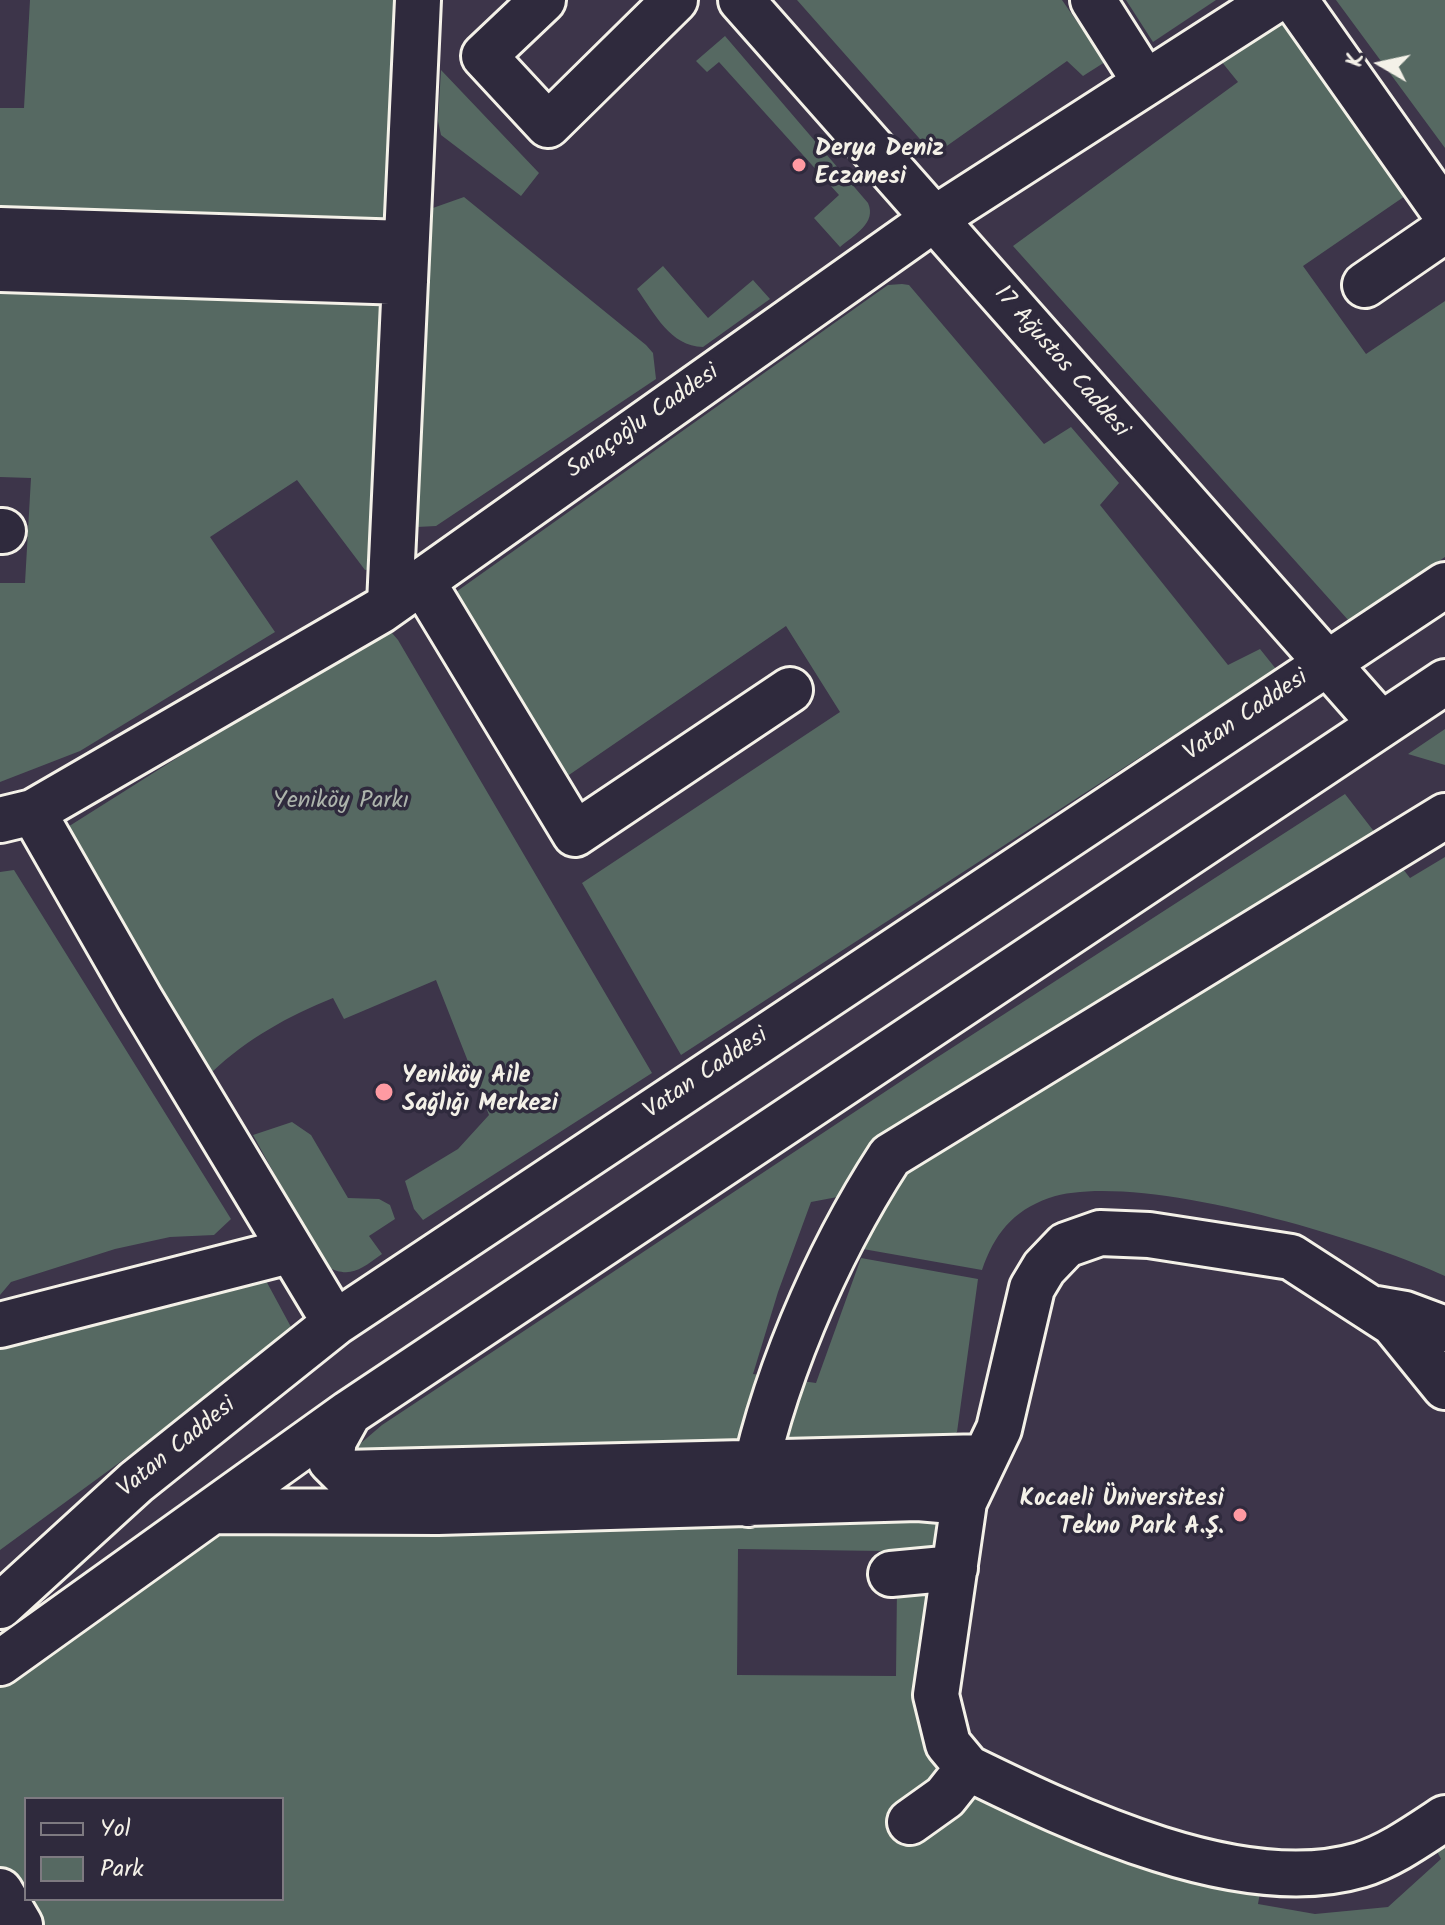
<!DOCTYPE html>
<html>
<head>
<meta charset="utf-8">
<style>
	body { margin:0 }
	#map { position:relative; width:1445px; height:1925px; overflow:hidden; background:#3d354a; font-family:Kalam,sans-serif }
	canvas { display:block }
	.legend { position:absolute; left:24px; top:1797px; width:260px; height:104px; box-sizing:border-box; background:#2f2a3d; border:2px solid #7e7a81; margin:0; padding:10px 14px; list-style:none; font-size:24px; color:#f4f1e8 }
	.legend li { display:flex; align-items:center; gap:16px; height:40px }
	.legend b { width:40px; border:2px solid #7e7a81 }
	.north { position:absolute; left:1341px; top:24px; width:80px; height:80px; -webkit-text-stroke:6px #2f2a3d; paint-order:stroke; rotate:279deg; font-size:22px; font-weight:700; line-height:32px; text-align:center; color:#f4f1e8 }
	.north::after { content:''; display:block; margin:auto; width:28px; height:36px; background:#f4f1e8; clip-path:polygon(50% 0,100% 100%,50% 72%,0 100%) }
</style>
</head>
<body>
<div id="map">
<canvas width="1445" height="1925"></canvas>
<ul class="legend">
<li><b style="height:10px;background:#2f2a3d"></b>Yol</li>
<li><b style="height:22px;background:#566962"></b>Park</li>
</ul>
<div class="north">K</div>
</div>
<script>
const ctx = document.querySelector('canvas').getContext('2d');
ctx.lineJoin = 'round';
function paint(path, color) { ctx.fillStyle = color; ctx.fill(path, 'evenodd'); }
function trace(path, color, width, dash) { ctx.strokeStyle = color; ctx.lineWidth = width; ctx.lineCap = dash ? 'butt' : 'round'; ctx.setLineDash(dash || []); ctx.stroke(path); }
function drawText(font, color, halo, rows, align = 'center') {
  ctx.font = font + ' Kalam,sans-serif'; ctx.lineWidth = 7; ctx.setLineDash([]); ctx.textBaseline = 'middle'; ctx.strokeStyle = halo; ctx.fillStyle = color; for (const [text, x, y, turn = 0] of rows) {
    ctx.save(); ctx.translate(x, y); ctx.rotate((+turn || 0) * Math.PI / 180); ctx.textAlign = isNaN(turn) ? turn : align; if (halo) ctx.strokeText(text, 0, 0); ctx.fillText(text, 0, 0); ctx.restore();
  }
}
const green = new Path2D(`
	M30 0H409L376 568 365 570 297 480 210 537 275 632 80 751 0 782V583H25L31 478 0 477V108H24Z
	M797 0H1062L1105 62 1083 76 1067 61 934 155Z
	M1126 0H1216L1153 42Z
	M1336 0H1445V148Z
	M1282 20H1291L1408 194 1303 266 1366 354 1445 301V557L1349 621 1013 246 1238 82 1221 61 1266 26Z
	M725 36 868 203C877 223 854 235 840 247L814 218 839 195 719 62 707 72 696 61Z
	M441 70 539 173 521 196 441 135 438 121Z
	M464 197 646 345 653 353 656 379 436 526 417 527 412 521 430 209Z
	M663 266 708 318 753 280 770 299 703 347C670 346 655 314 637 289Z
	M902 284 909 285 1044 444 1071 427 1119 483 1100 505 1228 665 1260 649 1276 669 681 1055 582 883 840 712 786 626 566 777 453 594 878 292 888 285Z
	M386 626 398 640 652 1073 423 1220 414 1209 405 1181 458 1149 489 1115 436 980 344 1019 333 998C288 1016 247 1039 212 1072L63 830Z
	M1445 729V765L1408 754Z
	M1345 794 1410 878 1445 857V1276C1362 1238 1135 1169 1049 1198 1012 1211 994 1235 982 1270L863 1249 874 1222 869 1191 811 1202 778 1292 753 1374 816 1383 861 1258 978 1279 957 1432 949 1438 360 1458 354 1449 382 1425 930 1062Z
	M14 870 231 1219 214 1235 170 1237 115 1249 11 1282 0 1295V872Z
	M292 1122 311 1135 348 1198 379 1199 390 1205 395 1219 369 1236 382 1254C360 1270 350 1279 325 1266L253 1135Z
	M264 1277 291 1327 287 1340 0 1550V1336Z
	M964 1502 957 1552 738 1549 737 1675 896 1676 897 1587 951 1588 948 1744 1263 1875 1258 1904 1315 1914 1388 1907 1441 1859 1426 1830 1445 1818V1925H23L0 1887V1663L213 1511ZM26 1799H282V1899H26Z`);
const minor = new Path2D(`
	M543 0 484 56 548 125 675 0
	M741 0 1381 724
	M1093 0 1145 82
	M1295 0 1445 213
	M0 230 406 243
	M0 269 405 282
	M1365 285 1445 230
	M0 531H3
	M422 581 575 834 790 690
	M390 604 418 0
	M33 812 140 999 335 1323
	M0 820 33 812 380 611 934 219 1275 0
	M1376 1309 1405 1314 1445 1329
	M0 1325 289 1251
	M1445 1387 1393 1323 1291 1257 1149 1235 1100 1233 1066 1245 1044 1268 1032 1288 999 1429 964 1502 936 1695 948 1744 968 1768C1074 1820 1242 1900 1360 1865 1390 1856 1419 1835 1445 1818
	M349 1413 334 1440 331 1461 343 1473 984 1457
	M748 1504C769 1386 825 1256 890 1156L1445 816
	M213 1511 438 1512 918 1498 964 1502
	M891 1574 955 1568
	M0 1606 136 1482 335 1323 1445 585
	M0 1663 349 1413 1445 682
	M910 1822 945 1797 968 1768
	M0 1891 20 1925`);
const markers = [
	[799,165,8,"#ff9aa2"],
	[384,1092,10,"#ff9aa2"],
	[1240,1515,8,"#ff9aa2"]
];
const poiNames = [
	["Derya Deniz",815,151],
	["Eczanesi",815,179],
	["Yeniköy Aile",402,1078],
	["Sağlığı Merkezi",402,1106],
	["Kocaeli Üniversitesi",1224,1501,"right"],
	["Tekno Park A.Ş.",1224,1529,"right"]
];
const streetNames = [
	["17 Ağustos Caddesi",1060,363,49],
	["Saraçoğlu Caddesi",644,423,-35],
	["Vatan Caddesi",1247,717,-34],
	["Vatan Caddesi",707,1075,-34],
	["Vatan Caddesi",178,1449,-39]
];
const parkNames = [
	["Yeniköy Parkı",341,803]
];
paint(green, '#566962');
trace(minor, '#f4f1e8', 50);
trace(minor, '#2f2a3d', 44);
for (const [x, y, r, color] of markers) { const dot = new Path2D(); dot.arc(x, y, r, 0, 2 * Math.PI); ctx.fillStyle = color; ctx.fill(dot); trace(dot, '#2f2a3d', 3); }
drawText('bold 24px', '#f4f1e8', '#2f2a3d', poiNames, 'left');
drawText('24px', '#f4f1e8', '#2f2a3d', streetNames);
drawText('24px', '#adb4ac', '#2f2a3d', parkNames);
</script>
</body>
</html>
